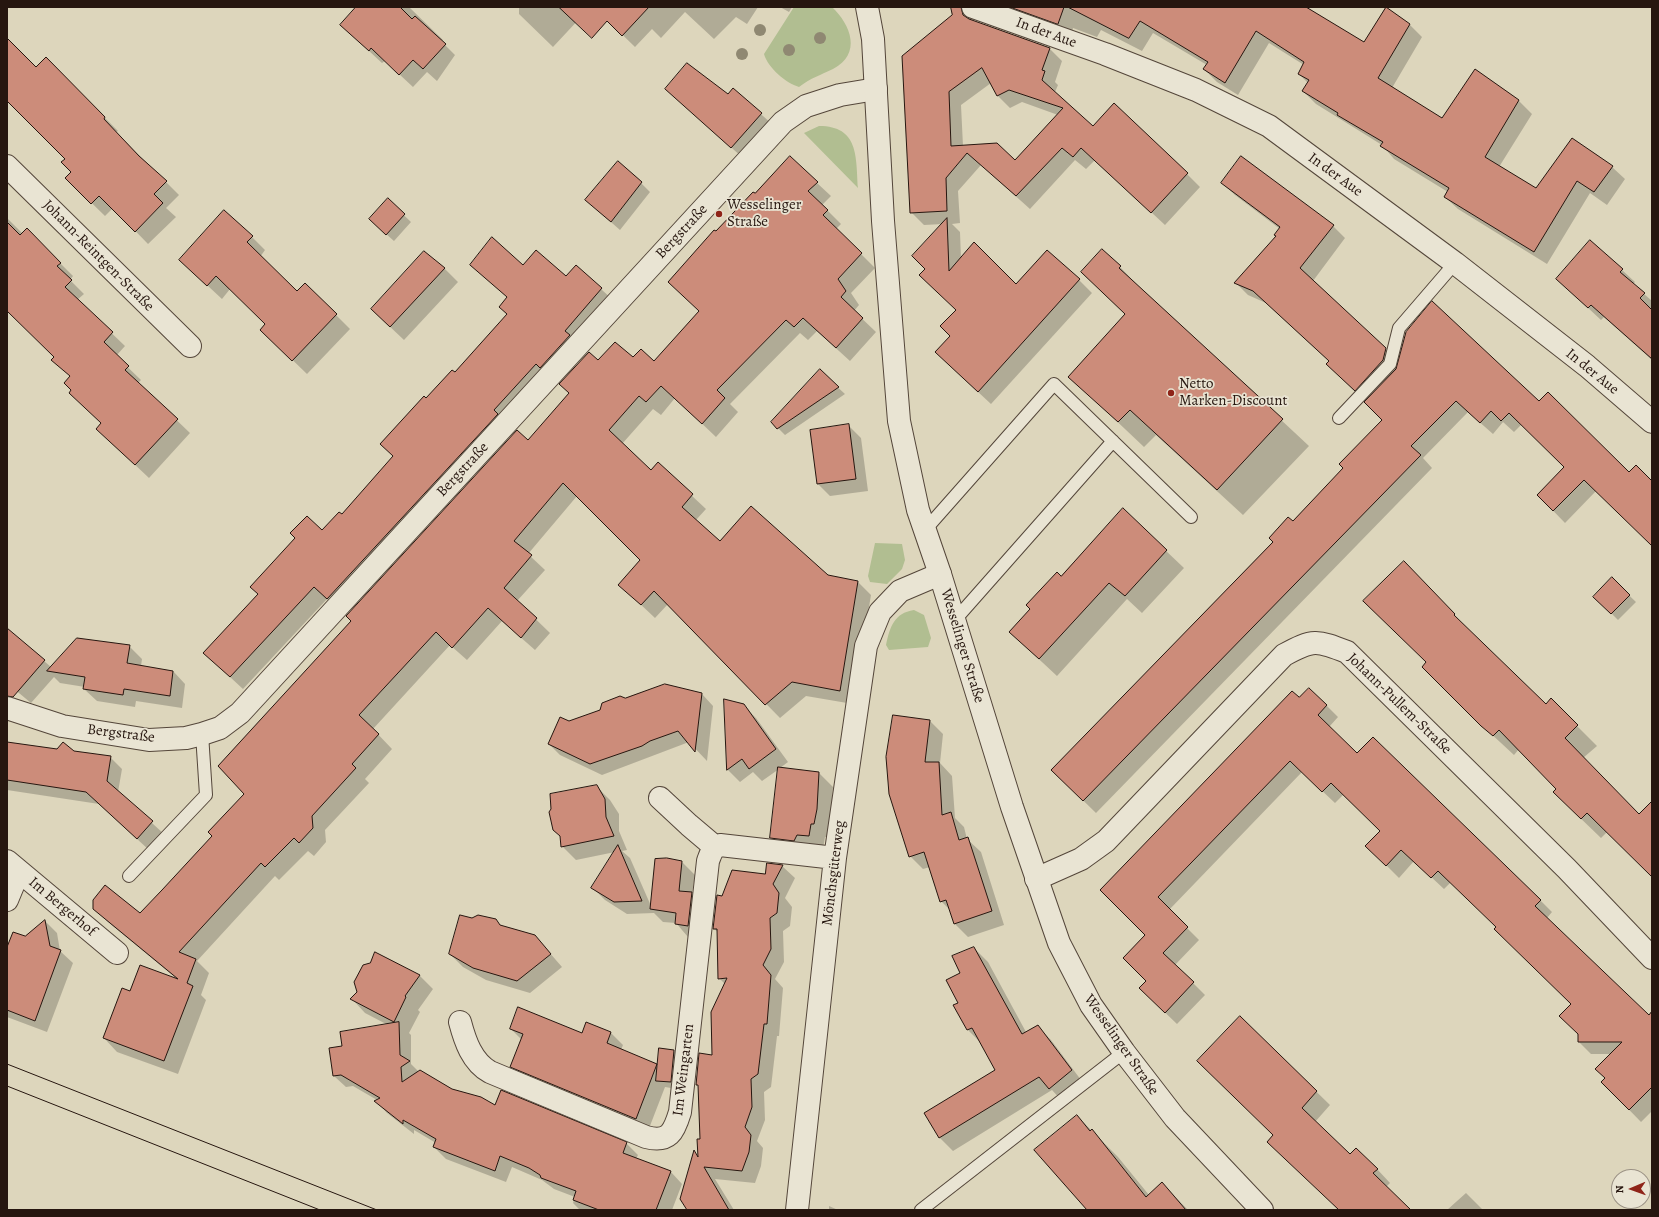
<!DOCTYPE html>
<html>
<head>
<meta charset="utf-8">
<style>
	body { margin:0 }
	#map { position:relative; width:1659px; height:1217px; overflow:hidden; background:#ddd6bc; font-family:Alegreya,serif }
	canvas { display:block }
	.frame { position:absolute; inset:0; border:8px solid #26160f; pointer-events:none }
	.north { position:absolute; left:1611px; top:1169px; width:40px; height:40px; box-sizing:border-box; background:#e9e4d3; border:1px solid #9b9285; border-radius:50%; rotate:268deg; font-size:11px; font-weight:700; line-height:16px; text-align:center; color:#26160f }
	.north::after { content:''; display:block; margin:auto; width:14px; height:18px; background:#8f2418; clip-path:polygon(50% 0,100% 100%,50% 72%,0 100%) }
</style>
</head>
<body>
<div id="map">
<canvas width="1659" height="1217"></canvas>
<div class="frame"></div>
<div class="north">N</div>
</div>
<script>
const ctx = document.querySelector('canvas').getContext('2d');
ctx.lineJoin = 'round';
function paint(path, color) { ctx.fillStyle = color; ctx.fill(path, 'evenodd'); }
function trace(path, color, width, dash) { ctx.strokeStyle = color; ctx.lineWidth = width; ctx.lineCap = dash ? 'butt' : 'round'; ctx.setLineDash(dash || []); ctx.stroke(path); }
function drawText(font, color, halo, rows, align = 'center') {
  ctx.font = font + ' Alegreya,serif'; ctx.lineWidth = 3.5; ctx.setLineDash([]); ctx.textBaseline = 'middle'; ctx.strokeStyle = halo; ctx.fillStyle = color; for (const [text, x, y, turn = 0] of rows) {
    ctx.save(); ctx.translate(x, y); ctx.rotate((+turn || 0) * Math.PI / 180); ctx.textAlign = isNaN(turn) ? turn : align; if (halo) ctx.strokeText(text, 0, 0); ctx.fillText(text, 0, 0); ctx.restore();
  }
}
const green = new Path2D(`
	M794 7H832C851 25 862 54 833 69 819 76 812 77 799 87 786 83 768 68 764 54Z
	M819 126C859 126 856 157 858 188L804 133Z
	M875 543 902 544 905 560 902 569 887 584 870 582 868 576Z
	M914 610 924 615 931 638 928 647 889 650 886 645C890 627 894 613 914 610Z`);
const shadow = new Path2D(`
	M357 7H409L443 40 441 41 455 55 437 81 427 72 413 87 385 61 382 63 341 25Z
	M519 7H586L581 17 553 47 519 14Z
	M601 7H758L747 24 736 17 714 39 685 12 661 38 652 29 635 47 598 11Z
	M780 7H792L789 12Z
	M952 7H1304L1364 43 1385 8 1409 24 1422 37 1392 88 1442 119 1475 71 1519 101 1532 114 1499 167 1537 190 1612 167 1625 179 1607 205 1590 193 1547 264 1458 209 1445 197 1448 192 1394 159 1382 145 1316 104 1303 91 1308 83 1299 74 1304 65 1269 43 1238 95 1217 82 1204 69 1207 65 1153 33 1142 51 1101 30 1097 37 1073 28 1071 36 974 16 973 21 1049 48 1062 61 1055 82 1058 85 1055 92 1093 127 1187 174 1200 187 1165 225 1095 160 1086 169 1075 160 1030 209 981 165 958 191 960 223 952 224 960 232 961 259 1016 285 1079 280 1092 293 991 404 949 365 951 336 957 310 926 269 943 224 924 225 911 212 953 15ZM991 83 997 95 1010 108 1022 102 1058 115 1016 161 963 146 961 105Z
	M7 39 36 68 46 59 118 131 116 132 179 195 166 208 176 217 148 244 113 208 105 216 66 178 72 172 66 159 7 99Z
	M666 89 728 96 733 89 773 125 743 158Z
	M641 183 650 192 620 230 596 209Z
	M817 183 831 196 822 205 841 224 836 229 875 268 851 293 859 305 854 311 876 332 850 361 817 331 808 340 800 333 730 404 738 412 716 437 675 398 661 415 653 409 622 444 651 472 658 464 706 509 696 520 721 542 828 576 858 582 871 595 853 704 806 696 780 718 668 604 655 618 620 585 642 560 577 496 528 554 545 570 517 601 550 633 535 650 502 621 467 660 450 645 373 729 392 749 365 779 369 783 325 830 326 842 314 856 308 851 279 880 275 876 197 961 209 973 201 995 206 1000 178 1074 117 1052 104 1038 131 992 177 979 108 922 94 908 140 915 213 836 528 442 570 394 560 384 598 362 633 358 654 362 700 311 716 233Z
	M1222 183 1333 226 1345 238 1313 281 1399 362 1539 402 1629 473 1652 483V545L1596 491 1565 523 1538 495 1565 467 1522 424 1514 432 1503 422 1493 434 1468 412 1423 458 1432 468 1096 813 1052 770 1344 468 1384 420 1327 364 1330 362 1266 303 1248 295 1236 283 1277 236 1280 229 1235 195Z
	M388 200 411 222 394 241 377 226Z
	M7 218 23 234 27 230 73 276 70 280 84 294 77 300 125 346 116 356 141 380 138 383 190 433 149 478 97 429 102 424 70 393 72 390 71 377 53 360 55 357 7 309Z
	M252 237 265 250 260 257 297 292 305 284 350 329 307 374 275 343 266 324 230 289 222 299 194 273Z
	M472 265 523 266 566 278 576 266 614 301 341 611 327 599 243 689 217 665 322 531 342 516 394 457 426 400 455 373 507 315 500 307 508 298Z
	M1120 267 1145 293 1309 446 1243 515 1156 435 1144 447 1070 377 1126 315 1082 272Z
	M444 268 458 282 404 340 386 323Z
	M1622 270 1635 282 1633 284 1652 301V360L1604 317 1601 320 1557 279Z
	M820 371 845 394 785 435 772 422Z
	M848 425 861 438 868 491 830 496 818 484 811 430Z
	M1123 510 1184 568 1142 613 1127 599 1057 676 1028 649 1061 577Z
	M1612 579 1636 602 1618 620 1595 597Z
	M1424 582 1473 635 1546 705 1551 700 1597 746 1583 758 1639 815 1652 814V876L1607 832 1601 838 1574 812 1557 789 1519 749 1514 755 1461 706 1427 662Z
	M7 629 51 667 129 646 142 659 141 666 173 671 185 684 182 708 136 701 135 707 97 701 84 689 85 687 60 683 54 677 31 703 7 683Z
	M702 694 713 706 707 761 689 742 602 775 560 755 549 744 569 722 600 711 625 699Z
	M1299 698 1326 705 1338 717 1329 727 1357 754 1540 900 1552 912 1547 918 1649 1016 1652 1013V1111L1641 1122 1602 1082 1606 1079 1611 1054H1591L1579 1042 1572 1005 1497 927 1451 882 1444 889 1414 861 1399 878 1367 846 1381 831 1343 795 1335 803 1302 772 1169 910 1199 940 1175 965 1205 995 1177 1024 1152 1000 1147 981V935L1102 890Z
	M725 700 743 705 756 718 788 762 780 768 819 773 833 787 830 823 827 837H825L823 849 784 851 771 838 779 769 762 781 753 772 740 782 728 770Z
	M894 716 930 721 943 734 940 763 952 776 955 818 964 827 967 839 981 852 1004 925 968 937 954 923 951 911 941 901 930 867 923 869 910 856Z
	M7 743 110 757 122 769 118 792 164 834 149 850 99 804 7 790Z
	M596 786 610 800 619 814V831L627 850 622 851 630 858 651 906 682 862 695 875 692 894 704 906 701 938 688 937 676 923 663 922 654 913 627 914 605 900 593 888 615 852 576 860 562 846Z
	M782 866 795 878 785 898 792 907 790 926 783 931 784 962 775 979 783 988 779 1036H777L771 1087 764 1092 765 1120 757 1141 763 1148 761 1166 755 1183 715 1179 734 1210H688L694 1152 699 1157 701 1140 699 1087 697 1084 713 1056 725 984 719 978 718 932 714 929 723 897Z
	M472 919 495 920 502 927 535 936 562 967 530 993 486 980 463 967 450 954Z
	M45 921 57 933 60 951 73 963 47 1032 7 1017V950Z
	M974 948 988 962 1026 1032 1037 1026 1051 1040 1084 1084 1063 1102 1052 1090 953 1151 939 1137 996 1070 981 1043 968 1030 955 1006 959 1003 961 973Z
	M375 953 420 976 433 989 418 1010 420 1012 409 1033 411 1035V1064L419 1072 451 1090 496 1106 626 1143 638 1155 636 1159 671 1172 682 1184 672 1210H580L573 1203 575 1197 554 1189 542 1180 512 1167 506 1182 446 1159 434 1147 436 1143 414 1130V1134L387 1113 376 1101 377 1100 353 1086 346 1087 334 1076 343 1047 388 1025 365 1013 352 999 358 993Z
	M1240 1017 1330 1105 1315 1122 1350 1156 1377 1169 1390 1183 1386 1187 1410 1210H1338L1275 1135Z
	M587 1023 611 1033 623 1045 621 1050 659 1067 674 1051 681 1058 677 1089 665 1087 648 1131 524 1079 512 1067 522 1040 511 1029 583 1034Z
	M1077 1116 1118 1157 1149 1195 1162 1183 1188 1210H1088Z
	M1466 1193 1483 1210H1447Z
	M829 1206 838 1210H829Z`);
const building = new Path2D(`
	M356 7H400L412 19 415 16 446 44 423 69 413 60 399 75 371 48 369 51 340 25Z
	M559 7H649L622 36 607 21 592 38Z
	M951 7H961L963 15 969 19 1050 48 1042 70 1045 71 1042 80 1093 126 1114 103 1188 173 1151 213 1081 148 1073 157 1062 148 1016 196 967 153 946 178 947 211 910 213 902 56 952 15ZM982 68 997 96 1009 90 1063 108 1015 160 997 143 951 146 949 92Z
	M1010 7H1064L1058 24Z
	M1068 7H1306L1364 42 1386 7 1410 24 1378 78 1442 118 1475 69 1519 100 1485 157 1536 188 1572 138 1613 166 1594 192 1577 181 1534 252 1444 197 1449 188 1380 146 1383 142 1337 115 1338 113 1302 91 1309 80 1298 74 1304 62 1256 31 1225 83 1203 69 1208 62 1140 21 1129 38Z
	M7 38 36 67 46 57 105 117 104 119 139 156 167 181 154 194 163 203 135 232 99 196 91 204 65 178 71 172 61 162 65 159 7 101Z
	M687 63 728 94 733 88 762 113 731 148 665 89Z
	M790 156 818 182 808 191 828 210 823 215 862 253 838 279 846 291 841 297 863 318 836 348 803 318 794 327 786 320 717 390 725 398 702 424 661 386 646 402 639 396 609 430 651 470 658 462 693 494 682 507 720 541 751 506 828 575 858 581 840 691 792 682 765 705 654 591 641 605 618 585 640 560 563 483 514 541 532 555 504 588 537 618 521 638 488 608 452 648 436 632 359 715 379 734 352 764 356 768 312 816 313 828 299 843 294 838 265 867 261 863 179 952 196 959 187 983 193 986 164 1061 103 1038 122 988 130 991 140 965 178 979 93 909V900L105 885 140 913 162 890 212 836 208 832 244 794 218 766 351 621 346 616 517 430 528 440 569 393 559 384 589 352 598 360 615 342 633 357 641 349 654 361 699 311 668 282 714 230 716 231 753 192 755 193Z
	M1241 156 1334 225 1300 268 1386 348 1383 360 1355 391 1326 364 1329 361 1253 291 1234 283 1276 236 1274 235 1280 227 1221 183Z
	M618 161 642 182 611 222 585 200Z
	M388 198 405 214 386 235 369 219Z
	M224 210 253 236 247 242 297 291 305 283 337 314 292 361 260 330 265 324 216 276 207 286 179 260Z
	M947 218 949 271 974 242 1016 284 1047 250 1080 279 978 392 935 352 950 336 940 326 956 310 919 275 925 269 912 256Z
	M7 222 20 235 27 228 61 263 57 266 72 280 65 287 113 332 104 342 129 366 125 370 178 419 135 465 96 429 101 423 69 393 71 390 64 383 70 376 51 360 54 357 7 311Z
	M492 237 523 265 536 250 566 276 576 265 602 288 565 331 570 335 540 368 536 364 494 410 498 414 327 599 314 587 230 677 203 653 258 594 250 587 295 538 290 533 307 516 322 530 339 512 342 514 393 456 380 444 424 396 426 398 452 370 455 372 507 314 499 307 507 297 470 265Z
	M1590 240 1623 269 1620 272 1645 293 1640 298 1652 310V359L1591 305 1588 308 1556 279Z
	M1102 249 1121 266 1119 268 1283 419 1217 490 1130 410 1118 422 1068 377 1125 314 1081 272Z
	M424 251 445 268 390 327 371 309Z
	M1432 301 1539 401 1548 392 1629 472 1636 465 1652 481V546L1584 480 1553 511 1537 495 1564 467 1509 413 1501 421 1491 411 1480 423 1456 401 1411 446 1421 455 1083 801 1051 770 1273 542 1269 538 1288 517 1293 521 1343 468 1339 464 1382 420 1364 402 1396 369 1406 332Z
	M820 369 839 387 777 429 771 422Z
	M849 424 856 479 817 484 810 430Z
	M1123 508 1167 550 1125 596 1109 583 1039 659 1009 632 1030 609 1026 605 1057 572 1061 576Z
	M1404 561 1455 614 1454 615 1546 704 1551 698 1578 725 1565 738 1639 814 1652 801V877L1587 813 1581 819 1553 792 1556 789 1499 730 1493 736 1481 726 1422 667 1426 662 1363 601Z
	M1612 577 1630 595 1611 614 1593 597Z
	M7 628 45 660 13 697 7 696Z
	M77 638 130 645 127 663 173 671 170 696 124 689 123 695 83 689 85 677 47 671Z
	M665 684 702 693 695 752 678 731 650 741 642 746 590 764 548 744 560 717 569 721 600 710 602 703 620 696 625 698Z
	M1309 688 1327 705 1318 715 1357 753 1373 737 1541 900 1535 906 1649 1015 1652 1011V1087L1629 1110 1601 1082 1605 1078 1595 1069 1622 1042H1578V1034L1559 1016 1571 1004 1494 929 1496 927 1438 871 1431 878 1401 850 1386 866 1365 846 1380 831 1331 783 1322 792 1290 761 1158 897 1188 927 1163 953 1194 982 1165 1013 1139 988 1146 981 1123 958 1145 935 1100 890 1292 691 1299 697Z
	M724 699 744 704 776 749 749 769 742 759 727 770Z
	M893 715 930 720 925 762H939L942 815 951 812 959 840 968 837 992 911 954 924 946 900 940 902 924 852 909 857 889 794 886 757Z
	M7 742 57 749 63 742 74 751 111 756 107 781 153 821 137 839 86 792 7 780Z
	M778 767 819 772 817 809 814 824H811L809 836 797 835 794 841 770 838Z
	M597 785 605 799 606 817 614 836 561 847 560 836 553 830 549 812 551 809 550 794Z
	M618 845 642 901 614 902 591 888Z
	M667 858 682 861 679 891 692 892 688 926 675 924 676 913 650 909 655 859Z
	M767 863 783 865 773 884 779 893 777 913 770 918 771 949 763 965 771 975 767 1024H764L758 1074 751 1079 752 1107 745 1127 751 1135 749 1152 742 1171 704 1167 729 1210H687L680 1199 694 1150 698 1157 697 1139H700L698 1085H696L699 1053 712 1055 711 1012 727 978 718 979 717 929H713L717 895 722 896 732 870 765 874Z
	M460 915 472 918 478 915 496 919 500 925 535 935 551 954 517 981 473 968 449 954Z
	M45 920 50 946 61 950 35 1021 7 1010V947L13 932 25 936Z
	M974 947 1022 1034 1038 1025 1072 1070 1049 1089 1039 1077 939 1138 924 1113 995 1070 972 1028 967 1030 953 1005 958 1003 946 980 960 973 952 956Z
	M375 952 420 975 405 996 406 997 394 1022 350 999 357 992 354 982 363 965 370 963Z
	M518 1007 582 1033 586 1022 611 1032 607 1043 657 1064 636 1119 510 1067 523 1034 510 1029Z
	M1240 1016 1317 1091 1302 1108 1350 1154 1356 1148 1378 1169 1373 1173 1411 1210H1339L1267 1142 1273 1135 1197 1061Z
	M399 1022 400 1055 410 1061 401 1067 402 1082 420 1070 452 1089 481 1097 495 1105 501 1090 627 1142 623 1153 671 1171 656 1210H599L573 1200 576 1191 541 1178 540 1175 529 1168 500 1156 495 1171 433 1147 436 1139 403 1120V1124L374 1101 380 1098 341 1075 333 1076 329 1048 342 1046 340 1032Z
	M659 1048 674 1050 671 1082 656 1081Z
	M1077 1115 1090 1131 1092 1129 1146 1197 1162 1182 1186 1210H1087L1034 1150Z`);
const service = new Path2D(`
	M1339 418 1390 364 1399 328 1455 263
	M925 530 1054 384 1191 517
	M954 621 1113 441
	M129 876 206 795 202 734
	M921 1210 1124 1052`);
const minor = new Path2D(`
	M973 7 1105 54 1196 90 1269 126 1455 263 1587 366 1652 422
	M7 166 190 346
	M7 708 62 726 149 740 186 738 202 734 220 728 240 713 783 122 806 106 840 95 876 89
	M660 798 689 825 715 847
	M7 861 117 953
	M1036 879 1081 859 1106 841 1284 655C1313 639 1317 640 1347 652L1567 869 1652 958
	M7 900 19 871
	M460 1022C465 1041 472 1062 490 1072L646 1137C669 1143 674 1132 680 1112L708 861C711 853 712 848 720 845L835 858
	M797 1210 835 858 866 646 880 612 900 591 940 574`);
const tertiary = new Path2D(`
	M867 7 873 39 883 221 899 421 918 510 940 574 1012 807 1059 943 1091 1005 1124 1052 1175 1118 1262 1210`);
const tram = new Path2D(`
	M7 1064 377 1210
	M7 1086 320 1210`);
const trees = [
	[760,30],
	[820,38],
	[789,50],
	[742,54]
];
const markers = [
	[719,214,4,"#8f2418"],
	[1171,393,4,"#8f2418"]
];
const streetNames = [
	["In der Aue",1046,33,20],
	["In der Aue",1335,175,36],
	["Bergstraße",682,232,-47],
	["Johann-Reintgen-Straße",98,256,45],
	["In der Aue",1592,372,39],
	["Bergstraße",463,470,-47],
	["Wesselinger Straße",962,646,73],
	["Johann-Pullem-Straße",1399,704,44],
	["Bergstraße",121,734,7],
	["Mönchsgüterweg",834,873,-83],
	["Im Bergerhof",62,907,40],
	["Wesselinger Straße",1121,1045,55],
	["Im Weingarten",684,1070,-83]
];
const poiNames = [
	["Wesselinger",727,205],
	["Straße",727,222],
	["Netto",1179,384],
	["Marken-Discount",1179,401]
];
paint(green, '#b1be91');
paint(shadow, '#0003');
paint(building, '#cc8c7a');
trace(building, '#26160f', 1);
trace(service, '#54463a', 14);
trace(minor, '#54463a', 24);
trace(tertiary, '#54463a', 24);
trace(service, '#e9e4d3', 12);
trace(minor, '#e9e4d3', 22);
trace(tertiary, '#e9e4d3', 22);
trace(tram, '#26160f', 1);
ctx.fillStyle = '#8f8872';
for (const [x, y] of trees) { ctx.beginPath(); ctx.arc(x, y, 6, 0, 2 * Math.PI); ctx.fill(); }
for (const [x, y, r, color] of markers) { const dot = new Path2D(); dot.arc(x, y, r, 0, 2 * Math.PI); ctx.fillStyle = color; ctx.fill(dot); trace(dot, '#e9e4d3', 1.5); }
drawText('15px', '#26160f', '#e9e4d3', streetNames);
drawText('15px', '#26160f', '#e9e4d3', poiNames, 'left');
</script>
</body>
</html>
